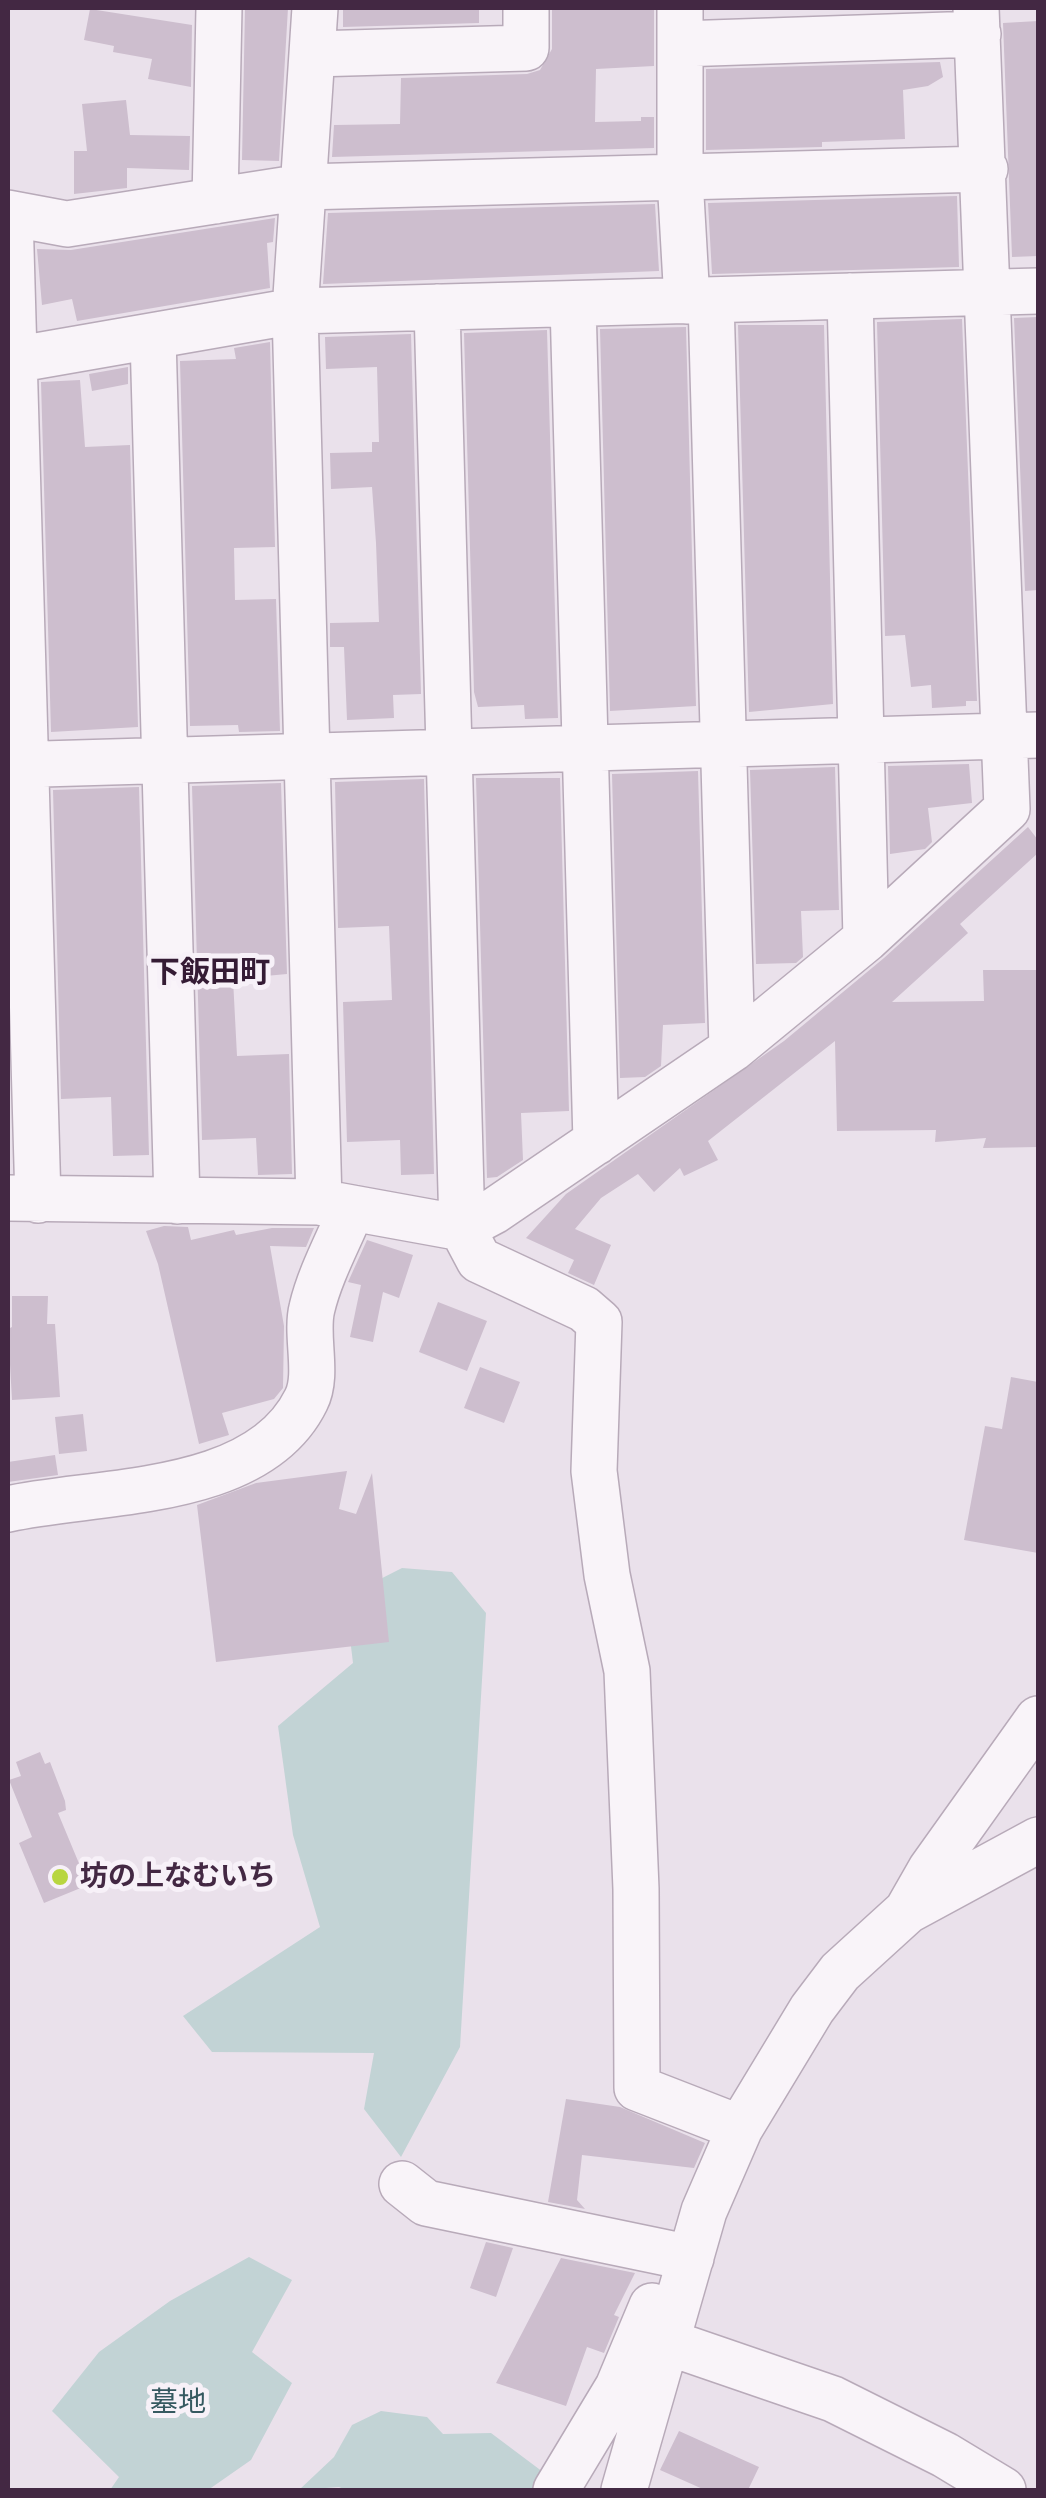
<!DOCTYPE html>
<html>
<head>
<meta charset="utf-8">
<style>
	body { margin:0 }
	#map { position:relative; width:1046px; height:2498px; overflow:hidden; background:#eae1eb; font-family:"Space Grotesk",sans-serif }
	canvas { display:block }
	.frame { position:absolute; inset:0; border:10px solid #432843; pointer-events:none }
</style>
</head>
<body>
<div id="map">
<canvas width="1046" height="2498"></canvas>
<div class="frame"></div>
</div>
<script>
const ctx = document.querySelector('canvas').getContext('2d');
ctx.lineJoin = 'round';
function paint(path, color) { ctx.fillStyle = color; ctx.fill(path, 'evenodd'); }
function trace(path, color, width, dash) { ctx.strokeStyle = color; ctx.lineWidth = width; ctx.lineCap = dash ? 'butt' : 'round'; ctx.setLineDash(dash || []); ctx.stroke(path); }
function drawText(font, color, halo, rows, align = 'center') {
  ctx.font = font + ' "Space Grotesk","Noto Sans JP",sans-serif'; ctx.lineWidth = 10; ctx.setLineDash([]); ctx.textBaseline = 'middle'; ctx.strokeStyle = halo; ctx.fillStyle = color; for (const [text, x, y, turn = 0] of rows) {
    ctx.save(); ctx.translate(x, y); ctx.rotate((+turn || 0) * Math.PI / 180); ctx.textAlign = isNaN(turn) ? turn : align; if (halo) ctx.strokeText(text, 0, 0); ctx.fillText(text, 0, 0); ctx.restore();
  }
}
const green = new Path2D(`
	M402 1568 452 1572 486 1613 460 2047 401 2157 364 2109 374 2053 212 2052 183 2016 320 1927 293 1835 278 1726 353 1663 345 1597Z
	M249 2257 292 2280 252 2352 292 2383 251 2460 208 2490H110L119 2477 52 2411 99 2352 170 2301Z
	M381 2411 427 2417 443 2434 491 2433 547 2475 540 2490H346L339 2487 299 2490 334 2457 352 2425Z`);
const building = new Path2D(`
	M245 8H288L279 161 242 160Z
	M343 8H479V23L343 27Z
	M552 8H654V66L596 69 595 122 641 121V117H654V148L332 157 334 125 400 124 401 78 527 74 540 70 552 49Z
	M90 9 192 25 191 87 148 79 152 59 113 52 114 46 84 40Z
	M1038 21V256L1012 257 1003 23Z
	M940 62 943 77 928 86 903 90 905 139 822 142V147L706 150V69Z
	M126 100 130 135 190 136 189 170 127 168V188L74 194V151H87L82 104Z
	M957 196 959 267 712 274 708 203Z
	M655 204 659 271 323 284 328 213Z
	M275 218 273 242 267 243 270 288 77 321 72 299 42 305 37 249 71 250Z
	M1038 317V590L1025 591 1014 318Z
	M962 319 977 701H966V706L932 708 931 685 911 687 905 635 885 636 877 322Z
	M738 325H824L833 704 749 712Z
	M686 327 696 706 610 711 600 329Z
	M547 330 558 718 525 719 524 705 478 707 474 692 464 333Z
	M411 334 421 694 393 695 394 718 347 720 344 647H330V623L379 622 376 543 372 487 331 489 330 453 372 452V442H379L377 367 326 369 325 337Z
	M270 342 275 547 234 548 235 600 276 599 280 731 239 732 238 725 190 726 180 361 236 359 234 348Z
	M128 367V384L92 391 89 374Z
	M80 380 85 447 130 445 138 727 51 732 41 382Z
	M969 764 972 803 928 808 932 842 925 849 890 854 888 766Z
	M835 767 839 910 801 911 803 957 796 963 756 964 750 770Z
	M698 771 705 1023 663 1025 661 1066 645 1077 620 1078 612 774Z
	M476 778H560L569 1111 521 1113 523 1160 497 1177 487 1178Z
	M424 779 434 1174 401 1175 400 1140 347 1142 343 1002 392 1000 389 926 338 928 335 782Z
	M281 783 287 974 233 979 237 1056 289 1054 292 1174 258 1175 256 1138 202 1140 192 786Z
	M139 787 149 1155 113 1156 111 1097 61 1099 53 790Z
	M1028 827 1038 840V853L960 924 968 933 892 1002 984 1001 983 970H1038V1147L983 1148 986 1138 935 1142 936 1130 837 1131 835 1041 708 1141 718 1160 684 1176 680 1168 654 1192 638 1174 601 1198 575 1229 611 1245 594 1285 568 1273 574 1260 526 1238 566 1194 784 1041 884 958Z
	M164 1226 188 1227 191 1240 234 1230 236 1235 272 1228H314L306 1247 270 1246 284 1326 283 1388 274 1399 222 1413 229 1435 199 1444 158 1264 146 1231Z
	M367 1240 413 1255 399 1298 383 1292 373 1342 350 1337 361 1285 348 1282Z
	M12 1296H48L47 1324H55L60 1397 12 1400 8 1329 12 1327Z
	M438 1302 487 1321 467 1371 419 1352Z
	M480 1367 520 1382 504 1423 464 1408Z
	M1011 1377 1038 1382V1553L964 1540 985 1426 1002 1429Z
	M83 1414 87 1451 59 1454 55 1417Z
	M55 1455 58 1475 8 1482V1462Z
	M347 1471 339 1509 356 1514 372 1473 389 1642 216 1662 197 1505 256 1483Z
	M40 1752 45 1764 50 1762 65 1801 66 1810 58 1813 88 1885 44 1903 19 1843 32 1837 9 1780 21 1776 16 1762Z
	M566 2099 620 2107 705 2143 694 2168 582 2155 577 2200 585 2209 548 2202Z
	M486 2242 513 2248 496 2297 470 2288Z
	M561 2258 635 2273 614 2315 619 2317 604 2353 587 2347 566 2406 496 2383Z
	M679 2431 759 2467 748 2490H705L660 2470Z`);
const minor = new Path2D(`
	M315 8 295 311 319 1202
	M680 8V178L687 301
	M680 44 978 34
	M313 54 526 48V8
	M215 201 219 8
	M8 213 67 224 303 187 985 169
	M10 214 38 1200
	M850 296 866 939
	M711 300 732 1049
	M573 304 596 1142
	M437 307 462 1228 479 1260 584 1309 599 1322 594 1471 607 1575 627 1671 636 1889 637 2088 740 2128
	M153 337 177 1201
	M8 361 295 311 1038 291
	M8 765 1038 735
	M8 1198 319 1202 462 1228 494 1211 732 1049 866 939 1007 809 976 8
	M8 1509C100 1489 258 1498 306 1400 319 1375 305 1335 312 1308 320 1274 339 1240 352 1208
	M907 1911 931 1869 1038 1719
	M402 2184 426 2203 691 2258
	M667 2342 833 2399 945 2455 1003 2490
	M556 2490 618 2387 652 2306
	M624 2490 704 2211 740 2128 812 2009 840 1972 907 1911 1038 1840`);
const markers = [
	[60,1877,10,"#b8d640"]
];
const poiNames = [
	["坊の上なむいち",80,1877]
];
const parkNames = [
	["墓地",178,2403]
];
const neighbourhoodNames = [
	["下飯田町",210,974]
];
paint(green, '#c2d3d5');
paint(building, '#cdbece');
trace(minor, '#b8aab9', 48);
trace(minor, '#f9f4f9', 45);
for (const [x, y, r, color] of markers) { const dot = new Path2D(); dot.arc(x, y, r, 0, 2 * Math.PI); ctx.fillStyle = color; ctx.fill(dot); trace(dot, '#f7f1f8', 4); }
drawText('bold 28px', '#432843', '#f7f1f8', poiNames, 'left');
drawText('28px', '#355960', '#f7f1f8', parkNames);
drawText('bold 30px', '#341b34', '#f7f1f8', neighbourhoodNames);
</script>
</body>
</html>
